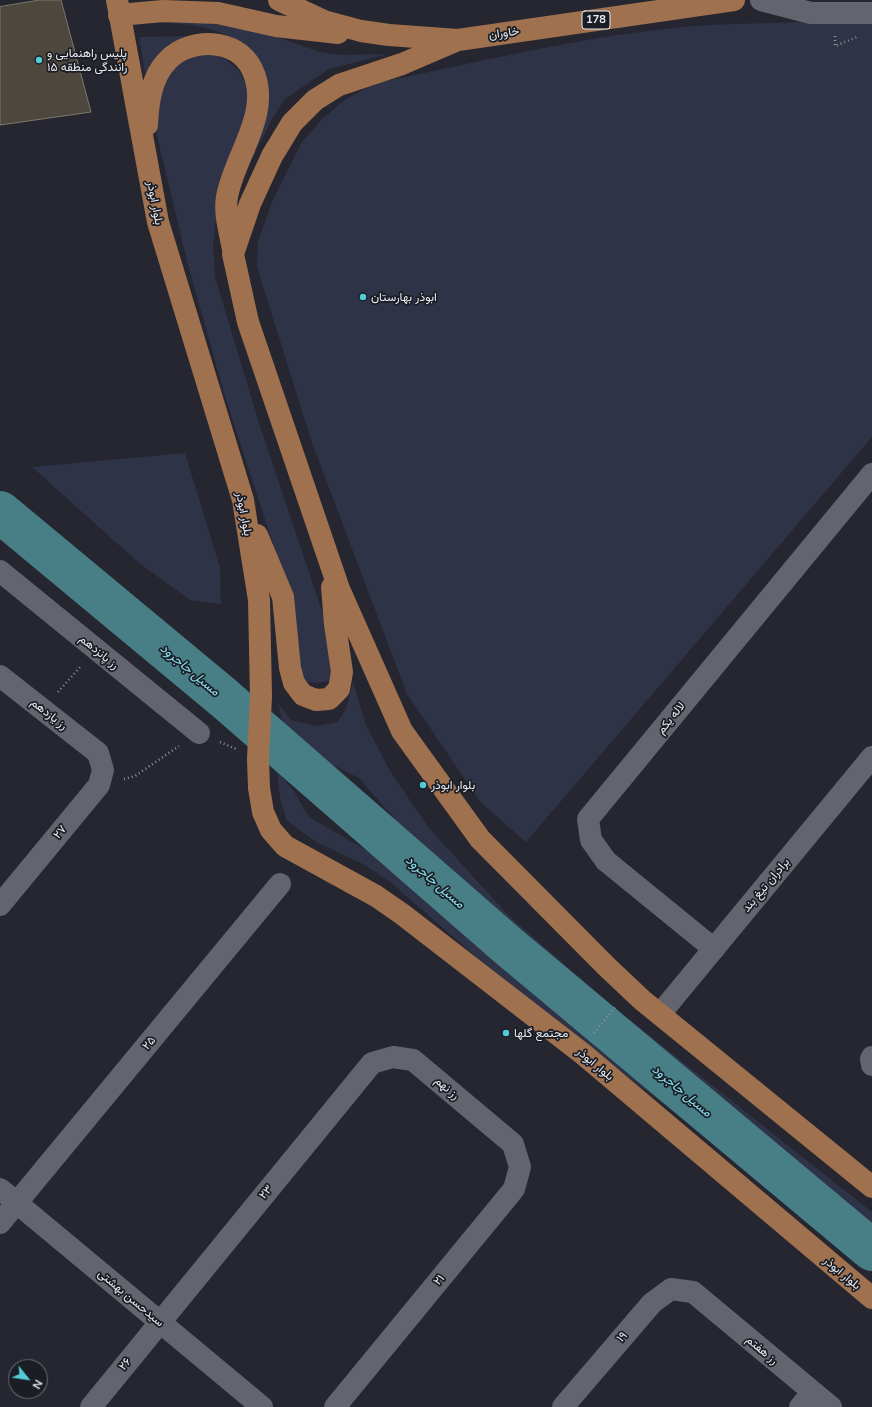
<!DOCTYPE html>
<html>
<head>
<meta charset="utf-8">
<style>
	body { margin:0 }
	#map { position:relative; width:872px; height:1407px; overflow:hidden; background:#25262f; font-family:Mulish,sans-serif }
	canvas { display:block }
	.north { position:absolute; left:8px; top:1359px; width:40px; height:40px; box-sizing:border-box; background:#1b1d25; border:1px solid #6e6f77; border-radius:50%; rotate:120deg; font-size:11px; font-weight:700; line-height:16px; text-align:center; color:#eaebf1 }
	.north::after { content:''; display:block; margin:auto; width:14px; height:18px; background:#52cbd7; clip-path:polygon(50% 0,100% 100%,50% 72%,0 100%) }
</style>
</head>
<body>
<div id="map">
<canvas width="872" height="1407"></canvas>
<div class="north">N</div>
</div>
<script>
const ctx = document.querySelector('canvas').getContext('2d');
ctx.lineJoin = 'round';
function paint(path, color) { ctx.fillStyle = color; ctx.fill(path, 'evenodd'); }
function trace(path, color, width, dash) { ctx.strokeStyle = color; ctx.lineWidth = width; ctx.lineCap = dash ? 'butt' : 'round'; ctx.setLineDash(dash || []); ctx.stroke(path); }
function drawText(font, color, halo, rows, align = 'center') {
  ctx.font = font + ' Mulish,Vazirmatn,sans-serif'; ctx.lineWidth = 3.5; ctx.setLineDash([]); ctx.textBaseline = 'middle'; ctx.strokeStyle = halo; ctx.fillStyle = color; for (const [text, x, y, turn = 0] of rows) {
    ctx.save(); ctx.translate(x, y); ctx.rotate((+turn || 0) * Math.PI / 180); ctx.textAlign = isNaN(turn) ? turn : align; if (halo) ctx.strokeText(text, 0, 0); ctx.fillText(text, 0, 0); ctx.restore();
  }
}
const green = new Path2D(`
	M167 16 261 30 277 37 320 52 341 55 388 54 329 69 285 99 272 119 237 189 258 137 239 41C205 23 176 22 139 23Z
	M826 21H872V437L526 842 481 803 407 694 312 443 257 267 258 242 273 199 300 145 321 120 346 99 364 89 381 82C484 61 588 35 693 26 737 23 782 23 826 21Z
	M189 36 170 45 146 79 139 37Z
	M211 54 223 58 238 69 247 85 248 95 246 115 218 205 213 243 215 277 259 423 327 626 332 676 328 681C317 684 309 684 301 677L284 577 226 400 188 265 157 136 155 111 169 73 187 58Z
	M185 453 220 568 221 604 190 600 139 563 32 467Z
	M353 682 366 725 390 771 429 828 508 915 611 1005 872 1212V1272L842 1245 745 1167 652 1095 543 1015 390 882 363 864 318 843 287 821 280 798 277 771 295 793 309 817 378 857 464 931 568 984 413 847 393 817 359 778 321 759 300 744 284 726 278 703 291 720 316 726 338 722 347 706Z`);
const river = new Path2D(`
	M0 512 224 698 507 945 872 1250`);
const building = new Path2D(`
	M40 0H61L91 112 0 125V7Z`);
const path = new Path2D(`
	M835 36V46L857 37
	M58 692 81 666
	M220 742 236 749
	M124 779 135 776 179 746
	M594 1033 616 1006`);
const minor = new Path2D(`
	M761 0 811 13H872
	M0 571 199 733
	M0 676 98 753 103 770 99 785 0 905
	M714 949 606 861 591 840 588 819 872 474
	M660 1014 872 757
	M872 1057 871 1059 872 1065
	M0 1189 262 1407
	M0 1223 280 884
	M91 1407 372 1063 393 1057 413 1060 513 1144 520 1167 514 1189 335 1407
	M563 1407 652 1303 671 1289 693 1292 831 1407
	M800 1407 813 1392`);
const major = new Path2D(`
	M117 0 158 222 243 500 259 600 261 696 258 759 259 788 263 812 271 830 285 846 376 896 402 914 583 1054 872 1298
	M279 0 324 21 361 31 389 35 458 40 734 0
	M119 15 163 11 218 13 276 26 338 33
	M458 40 402 64 339 85 315 100 292 123 272 156 250 204 233 254 248 322 339 589 402 731 480 839 606 966 642 1000 872 1187
	M147 125C148 103 151 77 168 60 190 37 237 38 252 69 273 112 234 156 227 197 224 213 230 233 233 249
	M257 535 283 597 290 668 294 683 303 695 316 700 329 699 339 689 342 672 335 624 332 587`);
const markers = [
	[39,60,4,"#52cbd7"],
	[363,297,4,"#52cbd7"],
	[423,785,4,"#52cbd7"],
	[506,1033,4,"#52cbd7"]
];
const shields = [
	[596,20,28]
];
const shieldNames = [
	["178",596,20]
];
const streetNames = [
	["خاوران",504,33,-8],
	["بلوار ابوذر",155,203,79],
	["بلوار ابوذر",244,514,79],
	["رز پانزدهم",99,652,39],
	["رز یازدهم",49,714,38],
	["لاله یکم",671,718,-51],
	["۲۷",60,832,-50],
	["برادران تیغ بند",766,885,-50],
	["۲۵",149,1043,-50],
	["بلوار ابوذر",595,1064,40],
	["رز نهم",447,1088,40],
	["۲۳",266,1192,-51],
	["بلوار ابوذر",842,1273,40],
	["۲۱",439,1280,-50],
	["سیدحسن بهشتی",131,1298,40],
	["۱۹",622,1337,-49],
	["رز هفتم",762,1350,40],
	["۲۶",125,1364,-51]
];
const poiNames = [
	["پلیس راهنمایی و",47,53],
	["رانندگی منطقه ۱۵",47,67],
	["ابوذر بهارستان",371,297],
	["بلوار ابوذر",431,785],
	["مجتمع گلها",514,1033]
];
const waterNames = [
	["مسیل جاجرود",190,670,40],
	["مسیل جاجرود",435,882,41],
	["مسیل جاجرود",682,1091,40]
];
paint(green, '#2f3348');
trace(river, '#487e86', 42);
paint(building, '#4d473e');
trace(building, '#7d776e', 1);
trace(path, '#8f9097', 2.5, [1, 3]);
trace(minor, '#62646e', 22);
trace(major, '#a0714f', 22);
for (const [x, y, r, color] of markers) { const dot = new Path2D(); dot.arc(x, y, r, 0, 2 * Math.PI); ctx.fillStyle = color; ctx.fill(dot); trace(dot, '#1b1d25', 1.5); }
for (const [x, y, w] of shields) { const box = new Path2D(); box.roundRect(x - w / 2, y - 9, w, 18, 3); ctx.fillStyle = '#1b1d25'; ctx.fill(box); trace(box, '#eaebf1', 1); }
drawText('bold 11px', '#eaebf1', null, shieldNames);
drawText('12px', '#eaebf1', '#1b1d25', streetNames);
drawText('12px', '#eaebf1', '#1b1d25', poiNames, 'left');
drawText('italic 13px', '#89e3f1', '#1b1d25', waterNames);
</script>
</body>
</html>
